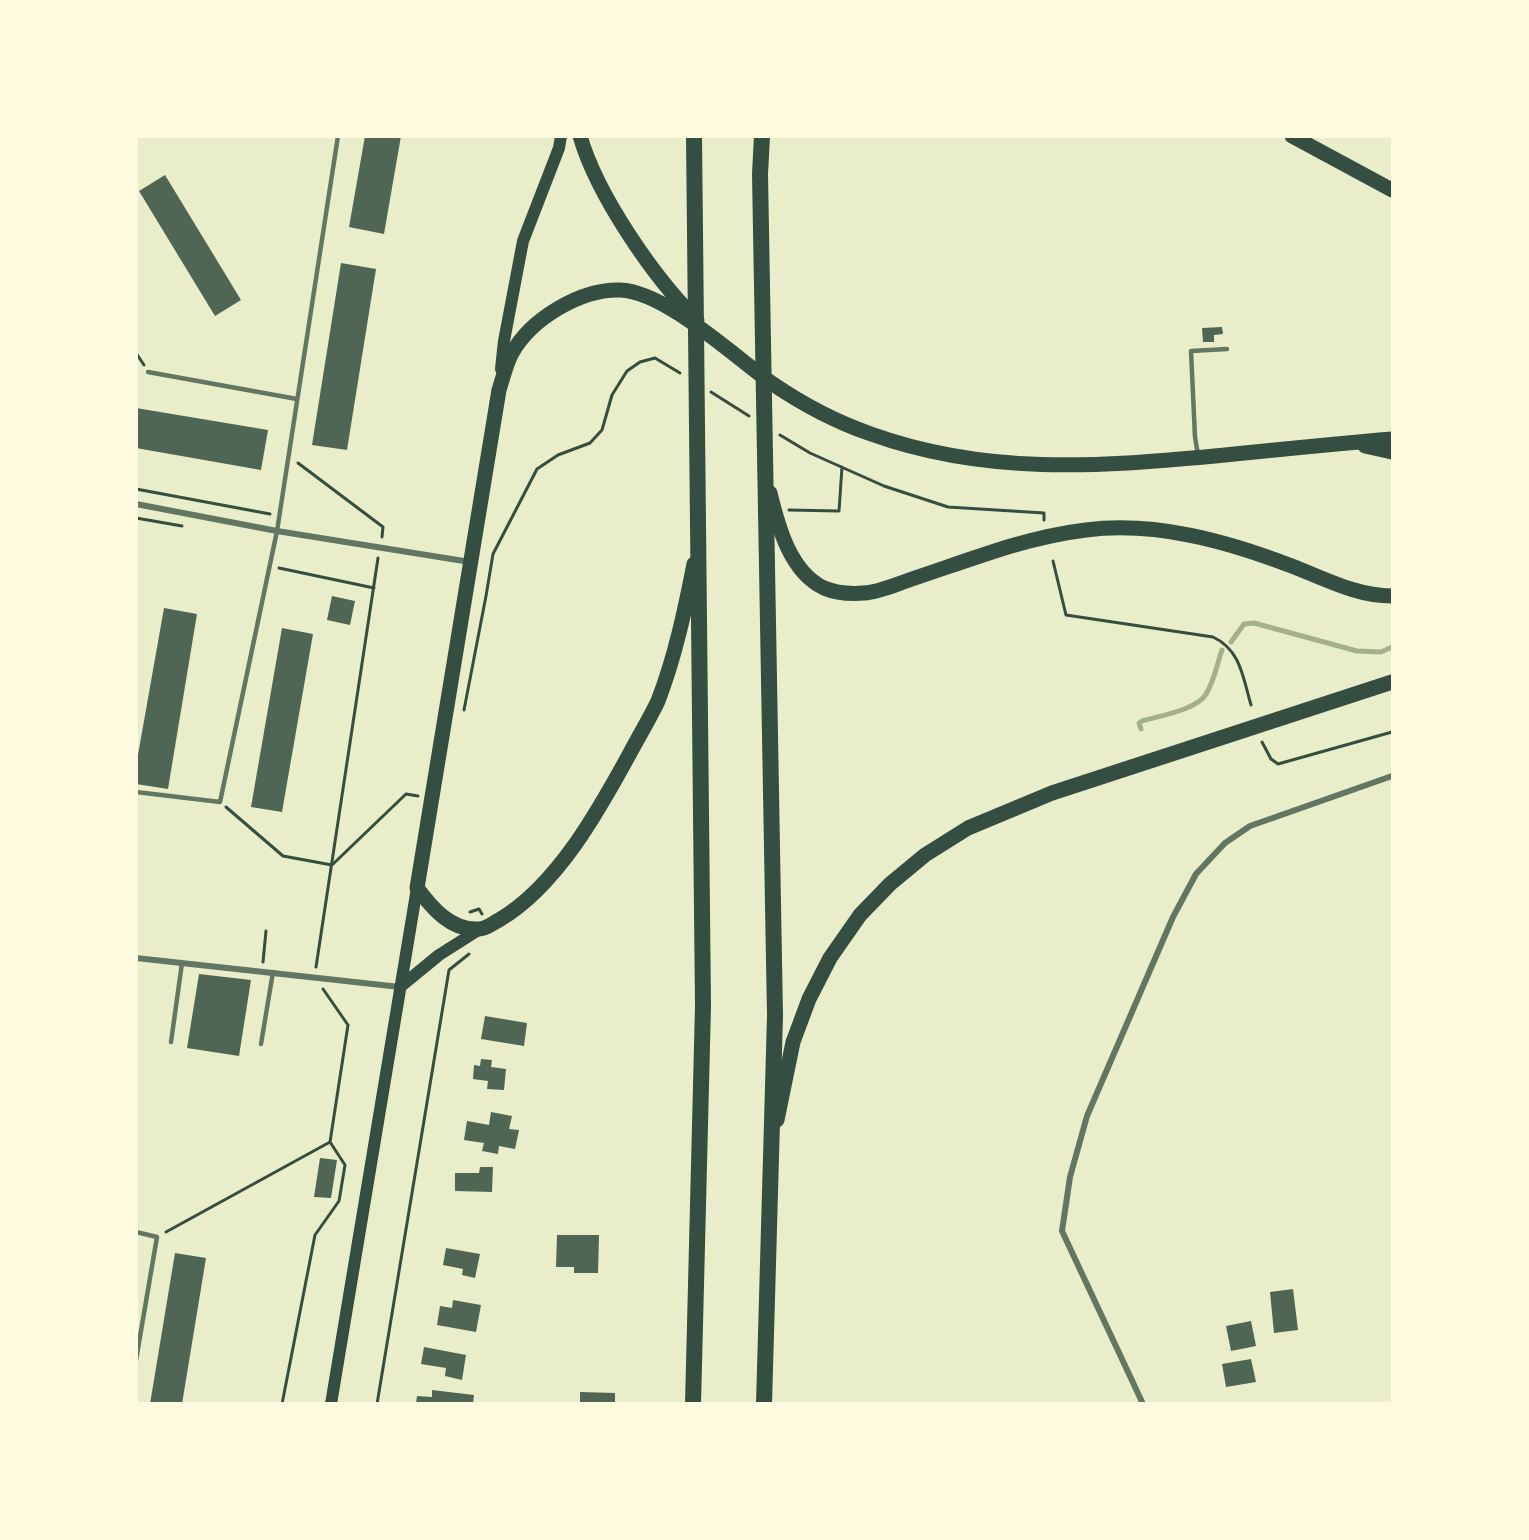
<!DOCTYPE html>
<html>
<head>
<meta charset="utf-8">
<style>
	body { margin:0 }
	#map { position:relative; width:1529px; height:1540px; overflow:hidden; background:#e9edc9; font-family:"Fira Sans",sans-serif }
	canvas { display:block }
	.frame { position:absolute; inset:0; border:138px solid #fefae0; pointer-events:none }
</style>
</head>
<body>
<div id="map">
<canvas width="1529" height="1540"></canvas>
<div class="frame"></div>
</div>
<script>
const ctx = document.querySelector('canvas').getContext('2d');
ctx.lineJoin = 'round';
function trace(path, color, width, dash) { ctx.strokeStyle = color; ctx.lineWidth = width; ctx.lineCap = dash ? 'butt' : 'round'; ctx.setLineDash(dash || []); ctx.stroke(path); }
function paint(path, color) { ctx.fillStyle = color; ctx.fill(path, 'evenodd'); }
const stream = new Path2D(`
	M1231 642 1244 624 1254 623 1357 651 1381 652 1392 647
	M1141 729 1139 723 1142 721C1159 716 1197 710 1206 694 1214 682 1217 664 1222 650`);
const building = new Path2D(`
	M365 136H401L384 234 349 227Z
	M165 175 241 300 215 316 139 191Z
	M341 263 376 269 347 450 312 445Z
	M1222 327 1223 334 1214 335V342H1203L1202 328Z
	M136 408 268 430 261 470 136 448Z
	M332 596 355 601 350 625 327 620Z
	M164 608 197 614 168 789 136 784V766Z
	M282 628 313 634 282 812 251 807Z
	M199 974 251 980 239 1056 187 1048Z
	M485 1016 527 1023 524 1046 481 1039Z
	M481 1059 492 1060 491 1067 506 1069 504 1090 487 1089 488 1081 473 1079 474 1065 480 1066Z
	M491 1112 512 1116 509 1129 519 1130 515 1149 499 1146 498 1154 482 1151 484 1143 464 1140 467 1121 489 1125Z
	M320 1158 337 1160 331 1198 314 1197Z
	M480 1167H493L492 1192 455 1191V1173H479Z
	M557 1235H599L598 1273H574V1267H556Z
	M446 1248 480 1254 475 1278 462 1275 463 1269 443 1265Z
	M175 1253 206 1258 182 1404H150Z
	M1293 1289 1298 1330 1274 1333 1270 1292Z
	M453 1300 481 1305 476 1332 437 1325 440 1306 452 1308Z
	M1251 1321 1256 1346 1231 1351 1226 1326Z
	M424 1347 466 1355 462 1380 445 1376 446 1368 421 1364Z
	M1251 1359 1256 1382 1226 1387 1222 1364Z
	M432 1390 474 1395 473 1404H416L417 1396 432 1397Z
	M580 1392 615 1393V1404H580Z`);
const path = new Path2D(`
	M136 353 144 365
	M711 392 749 416
	M780 435 810 453 884 486 948 507 1044 513V520
	M298 463 383 527 382 537
	M136 489 270 514
	M789 510 839 511 842 467
	M136 518 182 526
	M1053 561 1066 615 1213 637C1241 650 1243 678 1251 705
	M279 568 374 588
	M486 596 493 554 537 469 558 455 590 443 602 430 612 395 627 371 640 362 655 358 680 373
	M464 710 486 596
	M1262 742 1271 759 1278 764 1392 732
	M226 807 283 856 332 865 406 794 418 796
	M470 912 479 909 482 914
	M263 962 266 931
	M316 967 378 558
	M166 1232 330 1142
	M282 1404 315 1235 339 1201 345 1165 330 1142 348 1025 323 989
	M377 1404 449 970 469 954`);
const service = new Path2D(`
	M148 372 297 399
	M1198 455 1195 437 1191 351 1227 349
	M136 792 220 802 277 531 338 136
	M171 1042 182 963
	M261 1044 273 972
	M136 1232 157 1237 136 1360`);
const minor = new Path2D(`
	M136 504 277 531 470 562
	M136 958 400 987
	M1143 1404 1062 1231 1070 1177 1087 1116 1173 917 1196 874 1225 843 1250 826 1392 776`);
const secondary = new Path2D(`
	M501 369 504 341 523 241 559 148 561 136
	M400 987 439 955 480 929
	M331 1404 417 888`);
const primary = new Path2D(`
	M580 136C597 195 654 278 697 320
	M1292 136 1392 190
	M1365 446 1392 452
	M770 493C778 526 790 572 824 588 836 593 852 594 864 593 880 592 897 584 912 579 945 568 978 556 1011 546 1035 539 1061 533 1086 530 1154 521 1226 541 1289 565 1324 578 1355 596 1392 596
	M694 564C685 610 675 657 658 701 650 718 639 736 630 753 599 810 557 886 499 920 493 923 486 929 479 929 451 931 432 908 417 888L499 390C503 378 506 364 512 353 531 319 580 289 620 290 664 291 734 356 770 382 802 404 836 422 871 434 985 475 1097 467 1215 456 1274 450 1333 444 1392 439
	M777 1120 793 1042 809 999 830 958 860 915 890 884 925 855 968 828 1052 793 1392 682`);
const trunk = new Path2D(`
	M762 136 760 174 775 1016 764 1404
	M693 1404 703 1006 694 136`);
trace(stream, '#a3b18a', 5);
paint(building, '#4f6655');
trace(path, '#344e41', 3);
trace(service, '#617663', 4.5);
trace(minor, '#617663', 6);
trace(secondary, '#344e41', 12);
trace(primary, '#344e41', 15);
trace(trunk, '#344e41', 16);
</script>
</body>
</html>
